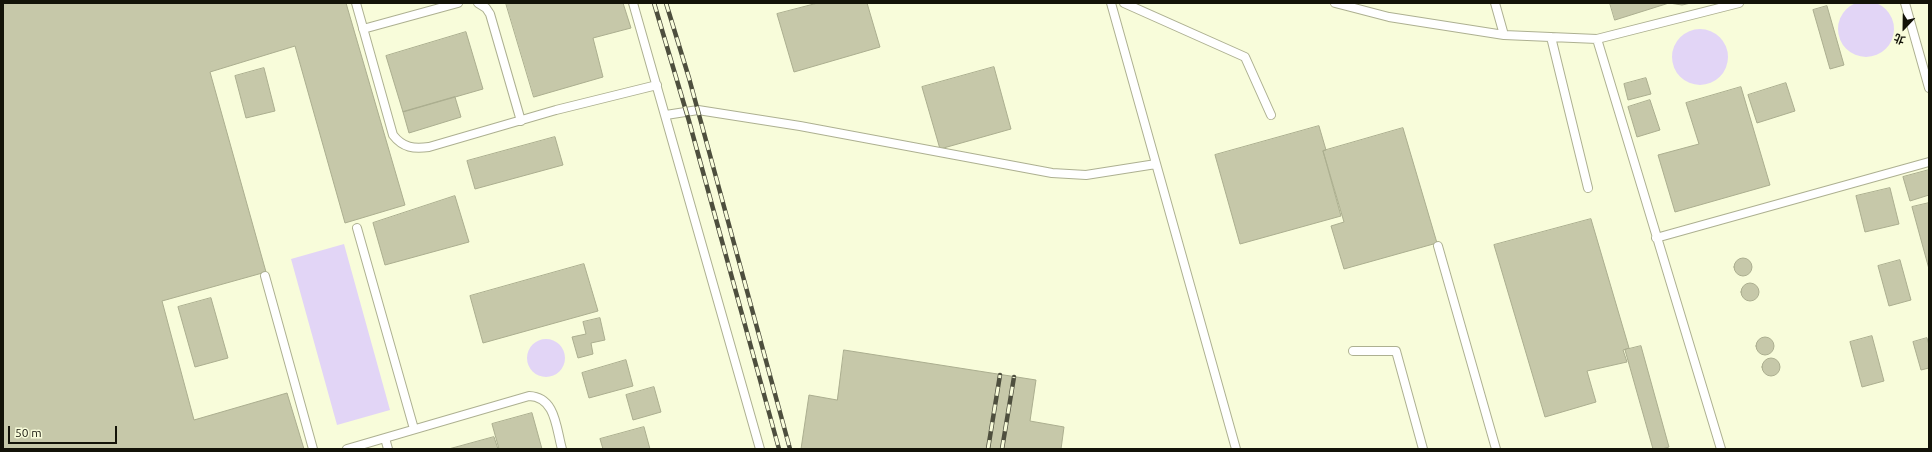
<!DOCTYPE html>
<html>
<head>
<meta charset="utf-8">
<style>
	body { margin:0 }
	#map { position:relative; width:1932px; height:452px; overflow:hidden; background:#f8fcda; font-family:Ubuntu,"Noto Sans TC",sans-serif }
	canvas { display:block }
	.frame { position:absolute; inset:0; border:4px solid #131308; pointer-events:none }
	.north { position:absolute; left:1884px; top:8px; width:40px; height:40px; -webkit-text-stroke:3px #f8fcda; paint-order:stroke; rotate:202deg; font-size:11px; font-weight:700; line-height:16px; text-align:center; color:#131308 }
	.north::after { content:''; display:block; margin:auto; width:14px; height:18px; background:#131308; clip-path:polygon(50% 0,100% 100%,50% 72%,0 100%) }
	.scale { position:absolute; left:8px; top:426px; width:109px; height:18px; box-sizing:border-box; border:2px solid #131308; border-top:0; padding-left:5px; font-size:12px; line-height:14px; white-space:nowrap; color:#131308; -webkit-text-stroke:3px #f8fcda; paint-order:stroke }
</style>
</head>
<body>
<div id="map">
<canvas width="1932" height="452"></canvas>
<div class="frame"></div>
<div class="north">北</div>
<div class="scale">50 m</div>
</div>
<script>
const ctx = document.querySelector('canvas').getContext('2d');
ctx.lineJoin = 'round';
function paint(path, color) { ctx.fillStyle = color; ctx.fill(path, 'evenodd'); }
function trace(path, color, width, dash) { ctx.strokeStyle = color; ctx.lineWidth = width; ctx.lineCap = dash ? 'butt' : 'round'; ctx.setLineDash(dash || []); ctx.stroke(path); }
const water = new Path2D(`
	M1838 29a28 28 0 1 1 56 0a28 28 0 1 1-56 0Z
	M1672 57a28 28 0 1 1 56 0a28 28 0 1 1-56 0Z
	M344 244 390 410 337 425 291 259Z
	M527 358a19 19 0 1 1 38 0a19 19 0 1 1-38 0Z`);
const building = new Path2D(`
	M3 3H346L405 205 345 223 295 46 210 72 266 272 162 301 194 420 287 393 304 449H3Z
	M506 3H623L631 28 593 38 603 77 534 97Z
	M818 3H867L880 47 794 72 777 14Z
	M1610 3H1691L1682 5 1669 3 1615 20Z
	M1827 6 1844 65 1830 69 1813 10Z
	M466 32 483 89 403 112 386 56Z
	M994 67 1011 129 940 149 922 87Z
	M264 68 275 111 246 118 235 76Z
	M1646 78 1651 94 1628 100 1624 84Z
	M1786 83 1795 111 1757 123 1748 95Z
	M1741 87 1770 185 1675 212 1658 155 1699 144 1686 103Z
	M455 97 461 117 409 133 403 112Z
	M1650 100 1660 130 1637 137 1628 107Z
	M1319 126 1326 150 1323 151 1341 216 1240 244 1215 155Z
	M1403 128 1437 243 1344 269 1331 226 1344 222 1323 151Z
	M555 137 563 165 475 189 467 161Z
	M1929 170V195L1910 201 1903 177Z
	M1890 188 1899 224 1865 232 1856 196Z
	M455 196 469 242 385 265 373 223Z
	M1929 203V269L1912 207Z
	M1591 219 1629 348 1623 350 1627 362 1587 371 1596 402 1545 417 1494 245Z
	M1734 267a9 9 0 1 1 18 0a9 9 0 1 1-18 0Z
	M1900 260 1911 300 1889 306 1878 266Z
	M584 264 598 311 483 343 470 296Z
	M1741 292a9 9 0 1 1 18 0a9 9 0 1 1-18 0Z
	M211 298 228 358 195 367 178 307Z
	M600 318 605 340 591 343 593 354 578 358 572 337 586 334 583 322Z
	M1872 336 1884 381 1862 387 1850 342Z
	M1756 346a9 9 0 1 1 18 0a9 9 0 1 1-18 0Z
	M1927 338 1929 345V368L1921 370 1913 342Z
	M1641 346 1669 447 1662 449H1653L1625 350Z
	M844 350 1036 380 1030 421 1064 427 1061 449H801L809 395 837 400Z
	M1762 367a9 9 0 1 1 18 0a9 9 0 1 1-18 0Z
	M626 360 633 386 589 398 582 373Z
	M654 387 661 412 633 420 626 395Z
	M532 413 542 449H499L492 424Z
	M644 427 650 449H603L600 439Z
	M494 437 498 449H449Z`);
const service = new Path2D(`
	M356 3 393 135C403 148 414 149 429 147L556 110 657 85
	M478 3 486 8 490 14 521 121
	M633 3 760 449
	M1111 3 1236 449
	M1124 3 1245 57 1271 115
	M1335 3 1389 17 1504 35 1597 39
	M1495 3 1504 35
	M1905 3 1929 88
	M363 29 458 3
	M1551 37 1588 188
	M666 115 698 110 800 126 1052 173 1086 175 1156 164
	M357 228 414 429
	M1656 238 1929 162
	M1438 246 1496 449
	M265 276 313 449
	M1353 351H1396L1423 449
	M385 438 388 449
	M347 449 529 396C556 397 556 428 562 449
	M1721 449 1597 39 1739 3`);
const rail = new Path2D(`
	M654 3 689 121 779 449
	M666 3 689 78 790 449
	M988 449 1000 375
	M1002 449 1014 377`);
paint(water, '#e2d5f6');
paint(building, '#c6c8a9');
trace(building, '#abae8f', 1);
trace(service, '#adb091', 10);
trace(service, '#fff', 8);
trace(rail, '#4e4f3e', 4.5);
trace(rail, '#f8fcda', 3, [9]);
</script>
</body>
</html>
